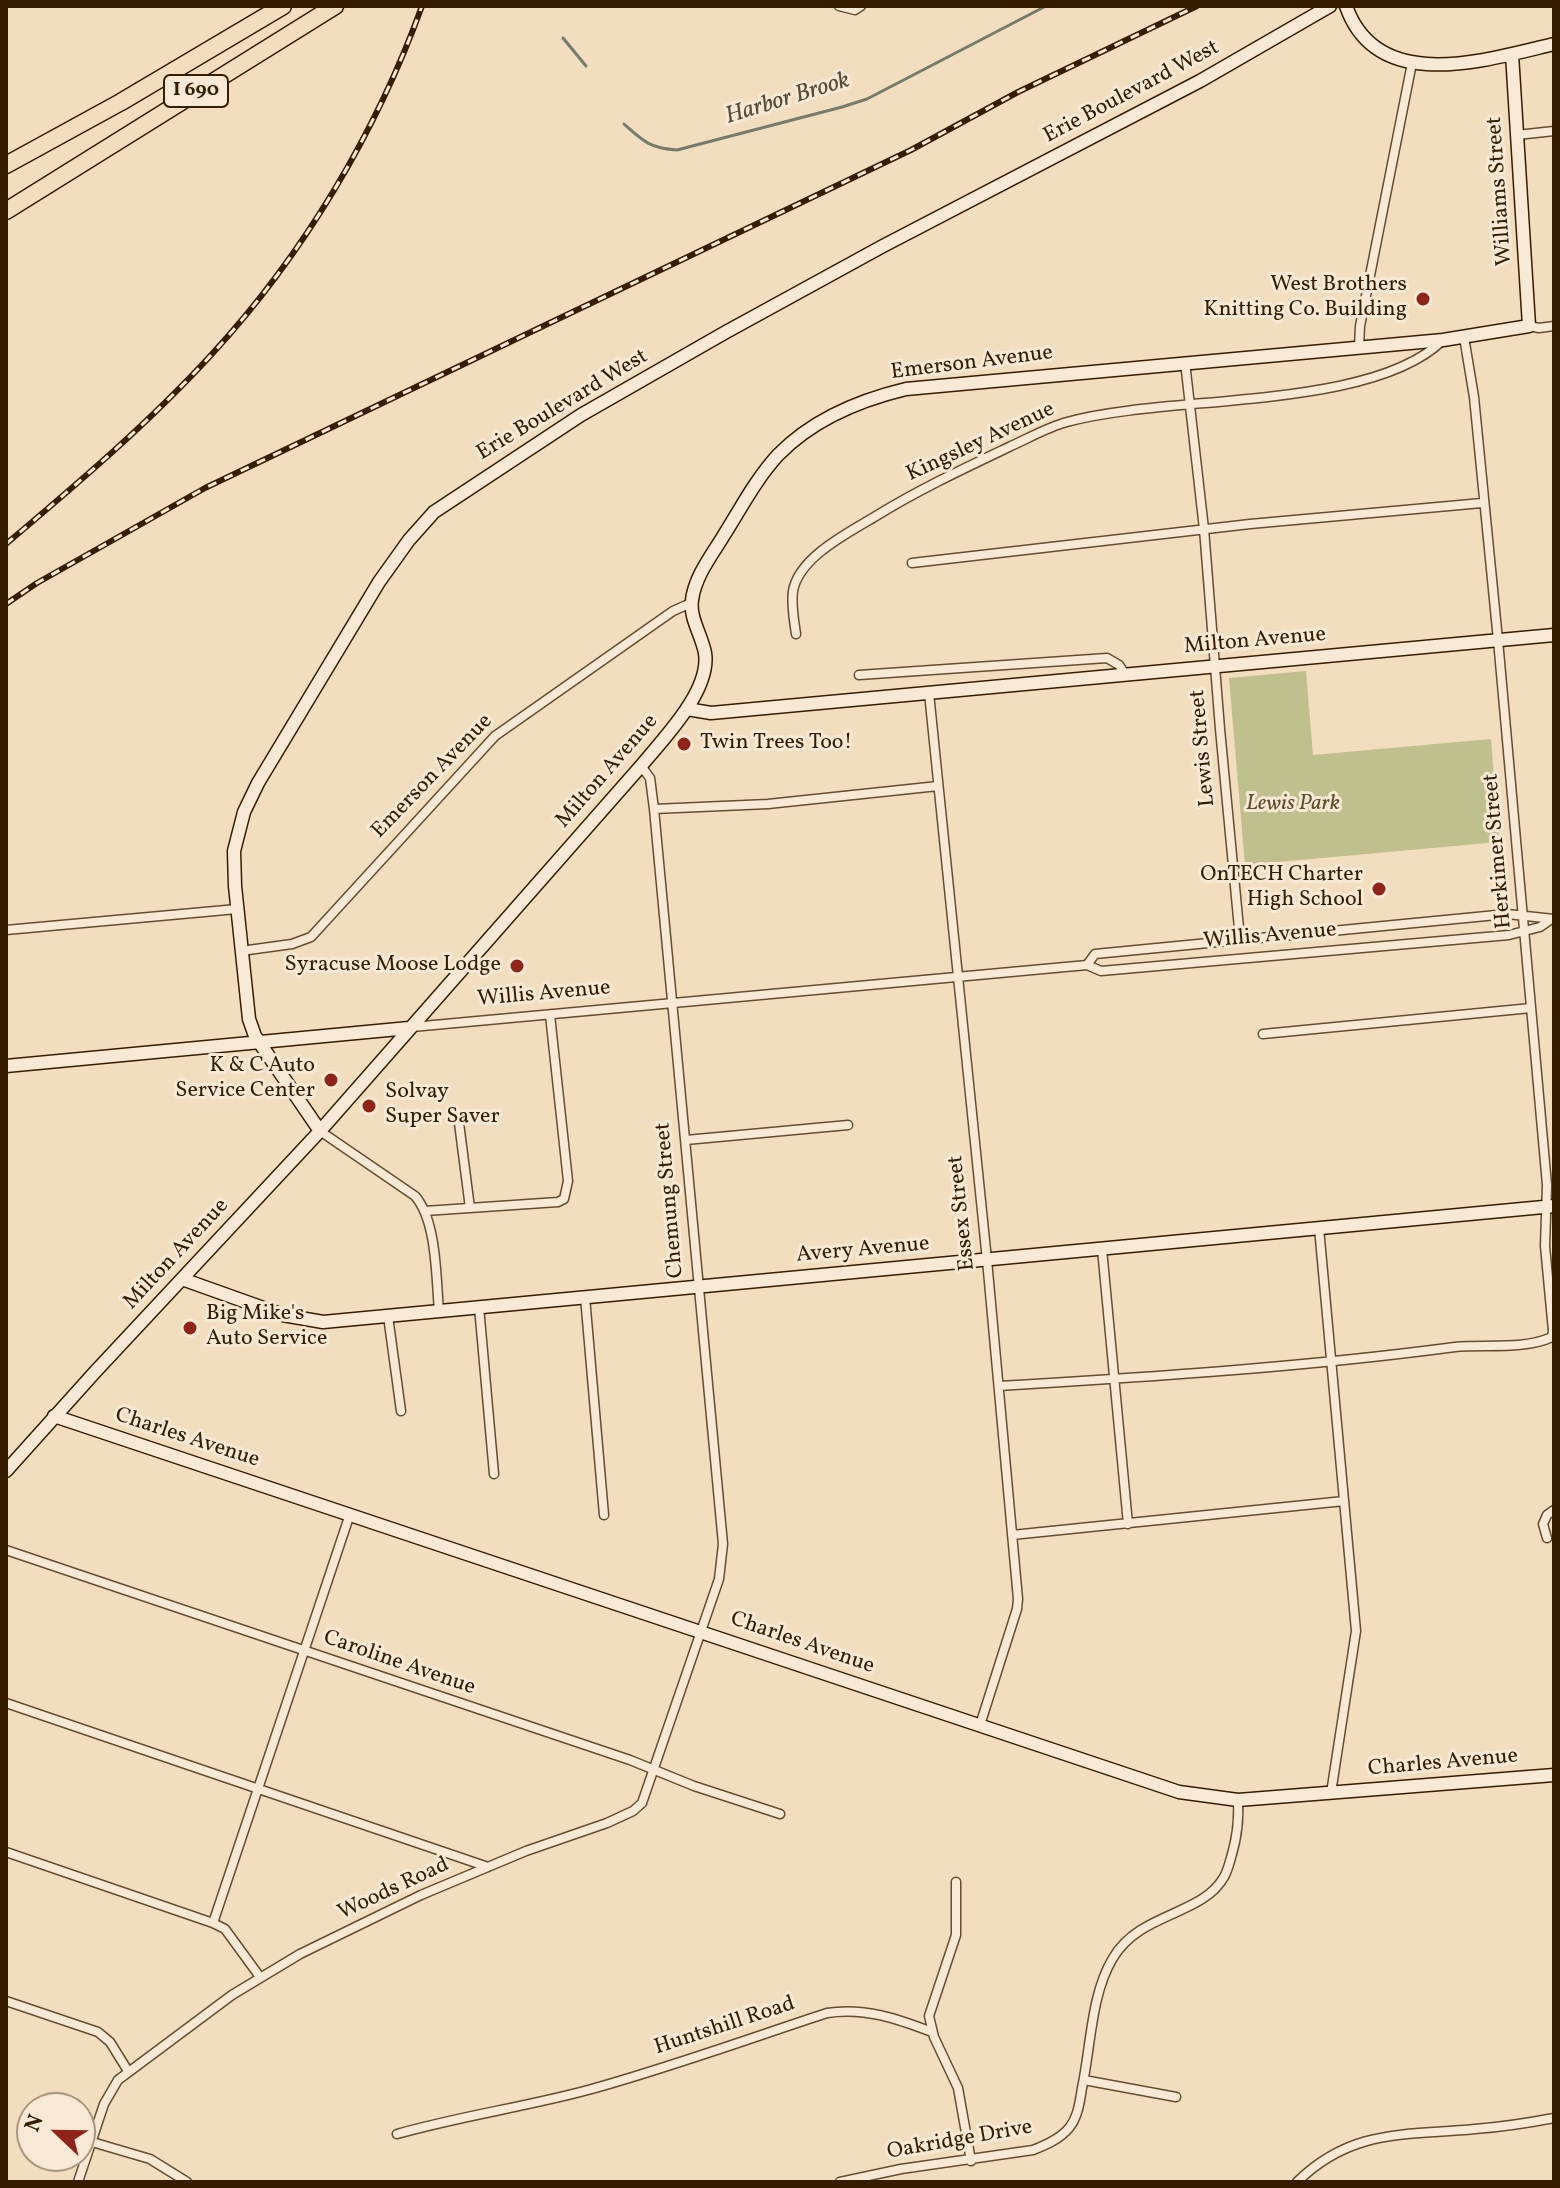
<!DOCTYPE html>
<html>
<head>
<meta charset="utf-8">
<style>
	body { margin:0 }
	#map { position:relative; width:1560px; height:2188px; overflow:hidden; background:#f3ddbf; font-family:Vollkorn,serif }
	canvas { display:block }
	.frame { position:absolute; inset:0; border:8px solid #361d00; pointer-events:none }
	.north { position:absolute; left:16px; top:2092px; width:80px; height:80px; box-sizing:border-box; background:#f7e9d5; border:2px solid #aa9780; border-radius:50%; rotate:292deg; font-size:22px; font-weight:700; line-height:32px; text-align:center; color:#361d00 }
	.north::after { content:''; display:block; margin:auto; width:28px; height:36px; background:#8f2418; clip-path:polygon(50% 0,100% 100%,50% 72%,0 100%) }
</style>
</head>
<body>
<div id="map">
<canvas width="1560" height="2188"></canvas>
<div class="frame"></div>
<div class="north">N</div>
</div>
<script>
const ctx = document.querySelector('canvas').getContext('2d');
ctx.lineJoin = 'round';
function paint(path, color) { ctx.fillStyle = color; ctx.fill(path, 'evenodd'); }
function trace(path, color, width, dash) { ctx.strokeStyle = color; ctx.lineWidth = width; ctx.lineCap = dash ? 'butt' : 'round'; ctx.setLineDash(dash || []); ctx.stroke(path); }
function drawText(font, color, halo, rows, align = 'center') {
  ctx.font = font + ' Vollkorn,serif'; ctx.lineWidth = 6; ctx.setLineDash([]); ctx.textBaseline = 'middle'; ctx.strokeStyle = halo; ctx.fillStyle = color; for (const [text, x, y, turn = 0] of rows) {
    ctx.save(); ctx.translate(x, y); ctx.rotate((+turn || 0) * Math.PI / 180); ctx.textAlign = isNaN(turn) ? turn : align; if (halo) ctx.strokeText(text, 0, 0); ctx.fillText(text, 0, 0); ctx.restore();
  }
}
const green = new Path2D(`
	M1306 671 1313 755 1491 739 1499 842 1245 865 1229 678Z`);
const stream = new Path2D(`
	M563 38 586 66
	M624 124C644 142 650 148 677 150L842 107 867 99 1046 6`);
const street = new Path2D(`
	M839 6 855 10 861 6
	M1517 135 1554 131
	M1529 326 1539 328 1554 326
	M1359 347 1360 326 1412 63
	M1185 362 1204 529 1220 729 1240 939
	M912 563 1250 524 1482 503
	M796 634C794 620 791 605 793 591 799 557 848 533 876 516 920 489 965 468 1011 446 1029 438 1048 427 1067 422 1167 394 1371 411 1443 340
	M859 675 1107 658 1119 665 1125 674
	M929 693 987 1260 1018 1599 1017 1609 980 1725
	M654 809 768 804 938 786
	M6 930 237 909
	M241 951 292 944 311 937 495 736 673 611 691 603
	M1087 965 1095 954 1507 914 1554 919
	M412 1027 1087 965 1101 971 1509 935 1540 927 1550 920
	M1263 1034 1531 1008
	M459 1123 470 1208
	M320 1131 415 1196C437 1221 436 1278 439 1311
	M686 1140 848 1125
	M425 1211 558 1202 564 1199 568 1181 550 1015
	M1319 1228 1356 1631 1331 1793
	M1102 1249 1128 1524
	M585 1297 604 1515
	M479 1307 494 1474
	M388 1316 401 1411
	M999 1386C1151 1377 1304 1367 1455 1347 1485 1344 1524 1350 1552 1337L1553 1331 1545 1246 1547 1185 1498 640 1474 397 1464 337
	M1012 1535 1344 1501
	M1547 1538 1543 1524 1547 1515 1554 1510
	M6 1550 630 1760 694 1786 780 1814
	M6 1703 488 1867
	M6 1852 213 1923 225 1929 260 1977
	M956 1882V1935L929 2016 934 2037 958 2088 971 2161
	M213 1923 350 1514
	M6 2001 98 2032 110 2042 128 2071
	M1084 2080 1176 2097
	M397 2134C460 2116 525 2107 588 2090 668 2068 748 2039 827 2013 865 2007 898 2019 932 2032
	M92 2142 150 2159 187 2182
	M78 2182 104 2104 118 2080 232 1995 300 1954 421 1895 526 1851 607 1823 633 1811 642 1803 719 1579 723 1544 654 809 650 778 641 766
	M840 2182 901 2169 1033 2150C1046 2145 1060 2139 1069 2128 1078 2117 1080 2101 1082 2088 1091 2046 1091 1994 1113 1958 1140 1912 1202 1916 1224 1877 1228 1870 1230 1861 1232 1854 1237 1837 1239 1818 1238 1800
	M1297 2182C1352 2128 1405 2136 1475 2129 1501 2127 1528 2123 1554 2118`);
const secondary = new Path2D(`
	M1346 6C1377 95 1486 60 1554 44
	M687 709 711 713 1554 635
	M6 1066 409 1028
	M320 1131 255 1036 249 1019 235 886 234 851 244 812 258 783 379 582 409 540 434 512 581 415 726 332 883 246 1200 81 1330 6
	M182 1279 283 1315 323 1322 1554 1206
	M54 1416 1179 1792 1238 1800 1554 1775
	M6 1471 95 1372 320 1131 641 766C663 739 711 691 705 653 702 636 689 617 692 600 695 576 712 555 724 535 741 508 756 479 778 455 812 420 860 400 906 389L1443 340 1529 326 1512 54`);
const highway = new Path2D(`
	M6 165 121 102 283 6
	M6 211 335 6`);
const rail = new Path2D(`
	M6 544C77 484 149 423 212 354 303 255 376 133 422 6
	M6 604 37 583 205 488 911 150 1018 92 1197 6`);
const markers = [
	[1423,299,8,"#8f2418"],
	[684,744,8,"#8f2418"],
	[1379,889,8,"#8f2418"],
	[517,966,8,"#8f2418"],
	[331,1080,8,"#8f2418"],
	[369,1106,8,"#8f2418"],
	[190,1328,8,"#8f2418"]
];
const shields = [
	[196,91,64]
];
const shieldNames = [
	["I 690",196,91]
];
const streetNames = [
	["Erie Boulevard West",1132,93,-28],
	["Williams Street",1501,191,-94],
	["Emerson Avenue",972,364,-7],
	["Erie Boulevard West",563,406,-31],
	["Kingsley Avenue",981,443,-25],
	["Milton Avenue",1255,642,-5],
	["Lewis Street",1204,748,-95],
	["Milton Avenue",608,772,-49],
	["Emerson Avenue",433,777,-46],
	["Herkimer Street",1499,851,-95],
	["Willis Avenue",1270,937,-5],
	["Willis Avenue",544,995,-5],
	["Chemung Street",671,1200,-95],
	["Essex Street",963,1213,-96],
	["Avery Avenue",863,1251,-5],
	["Milton Avenue",177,1255,-47],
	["Charles Avenue",187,1439,18],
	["Charles Avenue",802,1644,19],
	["Caroline Avenue",399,1664,19],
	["Charles Avenue",1443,1764,-5],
	["Woods Road",394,1890,-25],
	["Huntshill Road",725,2027,-18],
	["Oakridge Drive",960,2141,-10]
];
const poiNames = [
	["West Brothers",1407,286],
	["Knitting Co. Building",1407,311],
	["Twin Trees Too!",700,744,"left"],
	["OnTECH Charter",1363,876],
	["High School",1363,901],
	["Syracuse Moose Lodge",501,966],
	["K & C Auto",315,1067],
	["Service Center",315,1092],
	["Solvay",385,1093,"left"],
	["Super Saver",385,1118,"left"],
	["Big Mike's",206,1315,"left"],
	["Auto Service",206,1340,"left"]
];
const parkNames = [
	["Lewis Park",1293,805]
];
const waterNames = [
	["Harbor Brook",788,100,-17]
];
paint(green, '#c0bf8e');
trace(stream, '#747c6e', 3);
trace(street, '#654d30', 11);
trace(secondary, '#361d00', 15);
trace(highway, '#361d00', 19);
trace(street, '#f7e9d5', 8);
trace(secondary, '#f7e9d5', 12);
trace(highway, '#f3ddbf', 16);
trace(rail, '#361d00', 6);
trace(rail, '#f7e9d5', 3, [9]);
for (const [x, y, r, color] of markers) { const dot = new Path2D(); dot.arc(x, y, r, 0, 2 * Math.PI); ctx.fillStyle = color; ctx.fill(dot); trace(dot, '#f7e9d5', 3); }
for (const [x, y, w] of shields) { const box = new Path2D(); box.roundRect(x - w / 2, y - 16, w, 32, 6); ctx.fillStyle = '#f7e9d5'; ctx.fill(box); trace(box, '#361d00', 2); }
drawText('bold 20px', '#361d00', null, shieldNames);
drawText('22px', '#361d00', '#f7e9d5', streetNames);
drawText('22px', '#361d00', '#f7e9d5', poiNames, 'right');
drawText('italic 22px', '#5f4e2b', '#f7e9d5', parkNames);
drawText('italic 24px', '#554c37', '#f7e9d5', waterNames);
</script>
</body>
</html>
